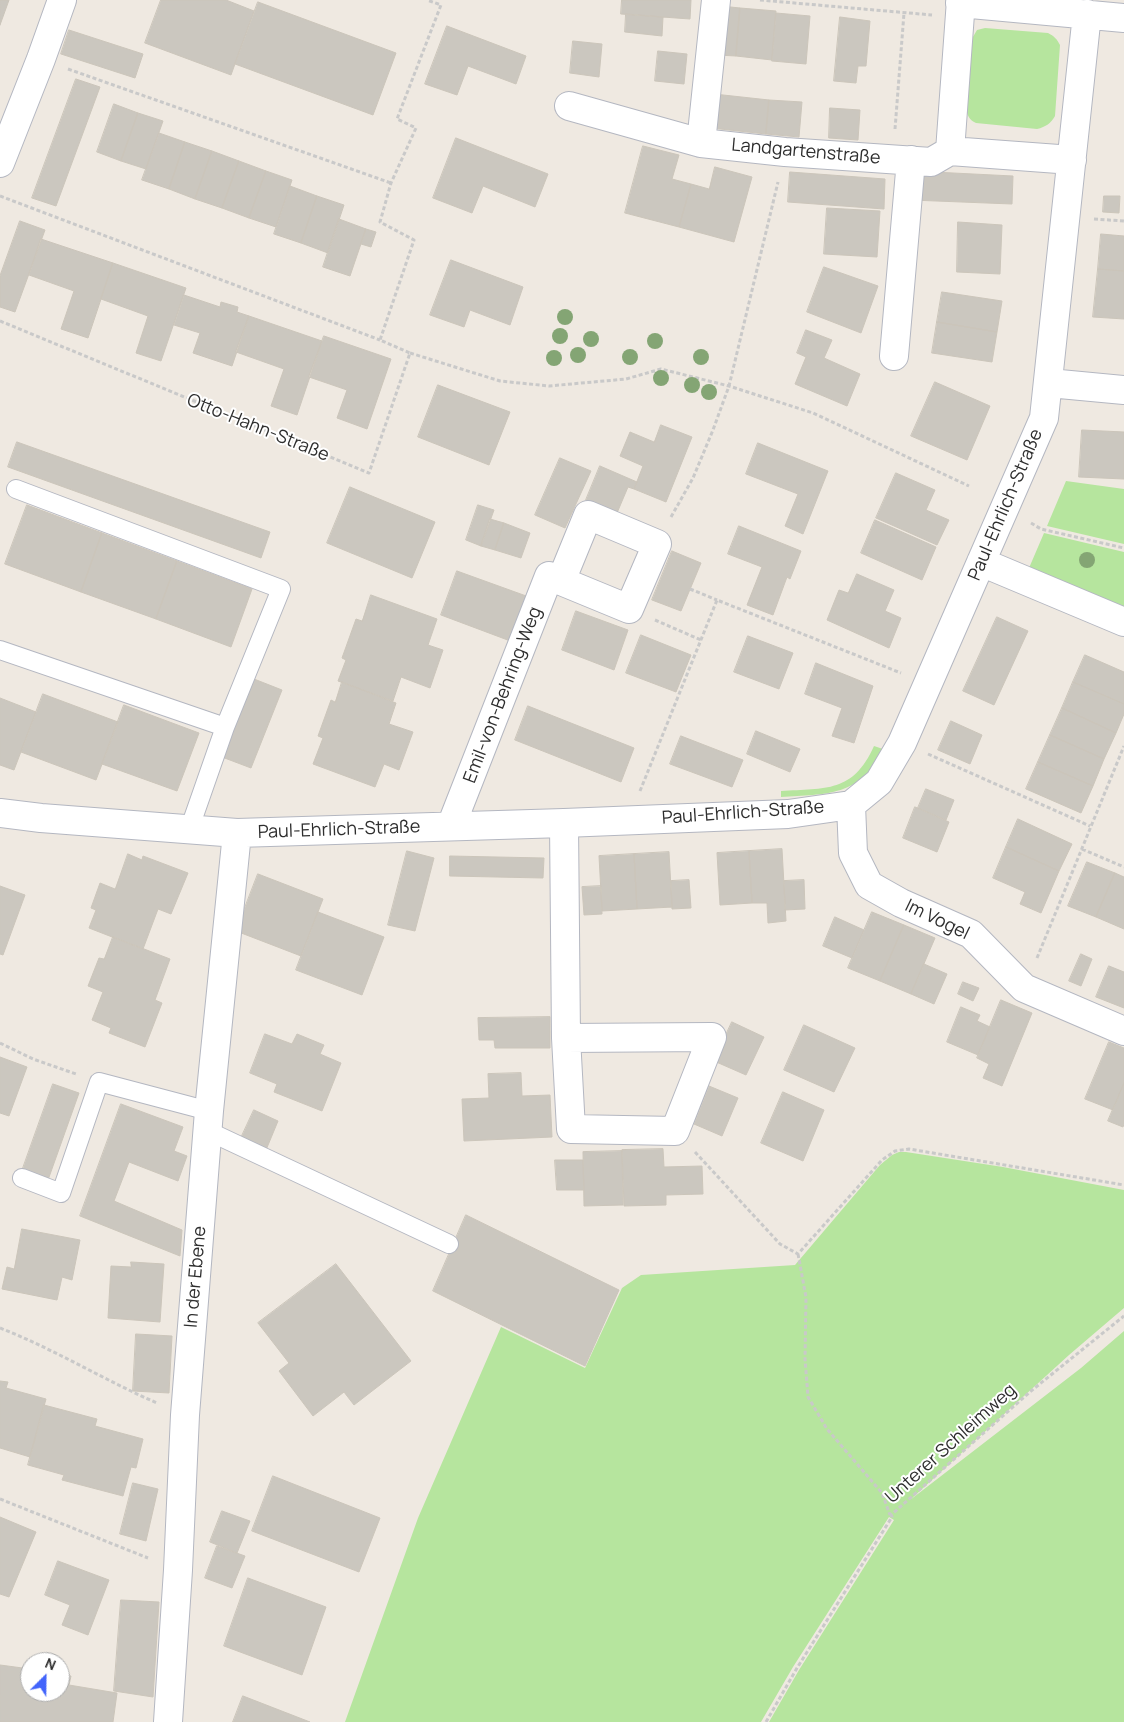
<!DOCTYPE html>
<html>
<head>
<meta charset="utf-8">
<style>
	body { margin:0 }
	#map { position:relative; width:1124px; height:1722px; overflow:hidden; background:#efe9e1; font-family:Manrope,sans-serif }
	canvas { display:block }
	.north { position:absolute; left:20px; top:1652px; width:50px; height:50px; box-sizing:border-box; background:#fff; border:1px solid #ababab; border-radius:50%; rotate:23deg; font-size:14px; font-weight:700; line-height:20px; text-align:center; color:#2e2e2e }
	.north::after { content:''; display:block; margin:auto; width:18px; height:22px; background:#4264fb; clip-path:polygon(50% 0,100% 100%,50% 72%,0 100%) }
</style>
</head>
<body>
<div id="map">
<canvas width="1124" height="1722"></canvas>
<div class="north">N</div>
</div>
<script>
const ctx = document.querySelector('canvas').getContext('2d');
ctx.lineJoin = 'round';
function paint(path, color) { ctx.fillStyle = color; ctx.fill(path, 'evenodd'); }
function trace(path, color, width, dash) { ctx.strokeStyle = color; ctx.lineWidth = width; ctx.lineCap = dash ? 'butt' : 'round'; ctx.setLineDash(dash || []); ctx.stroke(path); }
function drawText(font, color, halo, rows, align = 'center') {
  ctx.font = font + ' Manrope,sans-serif'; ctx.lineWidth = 4; ctx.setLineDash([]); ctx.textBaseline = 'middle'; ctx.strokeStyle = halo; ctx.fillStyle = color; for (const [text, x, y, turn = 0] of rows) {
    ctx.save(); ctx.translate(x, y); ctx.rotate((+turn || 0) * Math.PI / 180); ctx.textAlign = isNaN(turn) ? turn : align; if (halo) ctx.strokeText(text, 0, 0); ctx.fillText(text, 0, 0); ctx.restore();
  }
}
const green = new Path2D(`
	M985 28 1048 33C1054 36 1057 39 1060 45L1055 116C1051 123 1046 127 1037 129L976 123C969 120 968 116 966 109L970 42 977 30Z
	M1066 481 1124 489V544L1047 526Z
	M1044 533 1124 552V609L1029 568Z
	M874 746 883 749C861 797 826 794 781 797V791C826 788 853 793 874 746Z
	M899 1152H906L1003 1167 1124 1190V1308L1069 1355 910 1500 1081 1368 1124 1331V1722H769L799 1670 894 1520 889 1517 793 1667 761 1722H345L418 1518 501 1327 585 1368 622 1288 641 1275 795 1265 880 1165 892 1155Z`);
const building = new Path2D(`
	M0 0H9L0 25Z
	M161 0H226L254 11 231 75 145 43Z
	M622 0H691L690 19 621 14Z
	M258 2 396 53 373 115 235 64Z
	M721 6 740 8 736 56 717 55Z
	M740 8 776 11 772 60 736 56Z
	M776 13 810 16 806 64 772 61Z
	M626 14 663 17 662 36 625 32Z
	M840 17 870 21 866 66H858L856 83 834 81Z
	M447 26 526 56 516 84 468 66 457 95 425 84Z
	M69 30 143 54 135 78 61 54Z
	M573 41 602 44 599 77 570 73Z
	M658 51 687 54 684 84 655 81Z
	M76 79 100 87 56 206 32 198Z
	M714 94 769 100 766 134 711 128Z
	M769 100 802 102 799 137 766 134Z
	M114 104 138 113 121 161 97 152Z
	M830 108 860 110 858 140 829 138Z
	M138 113 163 121 146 169 121 161Z
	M159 133 185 142 169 189 142 180Z
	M456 138 548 174 535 207 483 186 472 213 433 198Z
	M185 142 212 151 195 199 169 189Z
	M643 146 679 155 672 179 691 184 679 227 625 213Z
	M212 151 239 161 222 208 195 199Z
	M239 161 266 171 249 218 222 208Z
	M715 167 752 177 734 242 679 227 691 184 709 189Z
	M266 171 292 180 276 227 249 218Z
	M913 171 1013 176 1012 204 911 200Z
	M790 172 885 179 884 209 788 202Z
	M290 186 317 196 301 243 274 234Z
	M317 196 344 205 328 253 301 243Z
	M1104 196H1120L1119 213 1103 212Z
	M827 208 880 211 877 257 824 254Z
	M339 219 366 229 350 276 323 267Z
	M20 221 45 230 15 312 0 307V276Z
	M958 222 1002 225 1000 274 957 272Z
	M366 229 376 232 371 247 361 244Z
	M1101 234 1124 236V271L1098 269Z
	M41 239 113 263 88 338 61 329 74 291 29 275Z
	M451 260 523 287 510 325 470 310 464 327 430 315Z
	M113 263 186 288 161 361 136 353 148 316 101 299Z
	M824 267 878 286 861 333 807 312Z
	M1098 269 1124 271V319L1093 317Z
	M942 292 1002 301 997 332 937 322Z
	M184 295 220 307 221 302 238 307 237 312 249 316 232 366 193 353 200 333 174 325Z
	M249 316 322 341 297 415 271 406 284 369 236 352Z
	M937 322 997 332 992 362 932 353Z
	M806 330 832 340 824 358 860 374 847 406 795 384 806 357 797 353Z
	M324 336 391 359 367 429 337 418 347 390 309 377Z
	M935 382 990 406 967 460 911 436Z
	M438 385 510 412 489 465 418 437Z
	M661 425 692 437 666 502 634 489 643 466 620 456 630 432 654 442Z
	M1082 430 1124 432V479L1079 477Z
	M17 442 270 532 261 558 8 467Z
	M758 443 828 471 803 534 785 526 798 494 746 474Z
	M560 458 591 471 565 528 535 515Z
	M600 466 637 482 634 489 628 487 617 513 586 500Z
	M896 473 935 490 926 510 949 520 937 545 876 518Z
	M350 487 435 522 412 578 327 543Z
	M27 505 102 533 81 592 5 564Z
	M478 505 494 510 481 546 466 540Z
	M490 519 504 523 495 550 481 546Z
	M875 520 936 547 922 580 861 553Z
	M504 523 530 533 521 558 495 550Z
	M739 526 801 551 790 579 787 577 773 615 747 605 762 567 728 554Z
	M102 533 177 561 156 619 81 592Z
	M672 551 701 563 681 611 652 600Z
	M177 561 252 589 231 647 156 619Z
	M457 571 529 597 513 642 441 615Z
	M857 574 894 590 885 611 901 618 889 648 827 620 839 590 848 593Z
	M371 595 437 619 428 645 443 650 430 688 401 677 393 701 338 681 346 660 342 658 356 619 362 621Z
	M576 611 628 630 614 670 562 650Z
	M997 617 1028 631 994 705 963 691Z
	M641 635 691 655 676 692 626 673Z
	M748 636 793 653 779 689 734 672Z
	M1085 655 1124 672V704L1073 682Z
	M816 663 873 686 854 743 832 736 842 708 805 694Z
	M254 679 282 690 251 768 222 757Z
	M342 682 396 703 389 724 413 732 399 770 384 764 375 787 313 764 323 738 318 736 331 700 335 702Z
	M1073 682 1124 704V714L1116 733 1062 708Z
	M43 694 118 722 96 780 21 752Z
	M0 698 36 712 14 770 0 765Z
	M124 705 199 733 177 791 102 764Z
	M528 706 634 748 621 782 515 740Z
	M1062 708 1116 733 1104 759 1050 735Z
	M951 721 982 735 970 764 938 750Z
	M756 731 800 749 790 772 747 754Z
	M1050 735 1104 759 1093 786 1038 762Z
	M681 736 743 760 732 787 670 764Z
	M1038 762 1093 786 1081 813 1026 789Z
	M926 789 954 800 946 820 918 808Z
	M915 807 949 822 937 852 903 838Z
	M1018 819 1072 844 1059 871 1006 847Z
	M1006 847 1059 871 1041 913 1020 904 1025 892 993 878Z
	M782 849 786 921 768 923 767 903H752L749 851Z
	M407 851 434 858 415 931 388 925Z
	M749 851 752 903 720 905 717 853Z
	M669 852 672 907 637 909 634 854Z
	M128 854 142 860 143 856 188 873 171 914 158 909 143 949 89 928 96 910 91 908 100 883 115 889Z
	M634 854 637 909 602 911 599 856Z
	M450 856 544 858 543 878 450 876Z
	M1087 862 1115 873 1096 917 1068 906Z
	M1115 873 1124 877V929L1096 917Z
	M258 874 323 899 301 956 236 931Z
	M689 880 691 908 672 909 671 881Z
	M804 880 805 909 785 910 784 881Z
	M0 886 25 895 3 955 0 954Z
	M601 886 602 914 584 915 582 887Z
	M318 912 384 937 362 995 296 970Z
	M872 912 904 925 880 981 848 968Z
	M835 917 864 930 852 958 823 946Z
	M904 925 935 938 911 994 880 981Z
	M113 937 170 959 155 1000 162 1003 145 1047 109 1033 111 1028 92 1020 103 992 88 986 99 958 104 959Z
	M1081 954 1092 959 1081 986 1069 981Z
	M924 964 947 974 934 1004 911 994Z
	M1109 966 1124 972V1008L1096 997Z
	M963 982 979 988 973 1001 958 994Z
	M1001 1000 1032 1013 1002 1086 983 1078 989 1064 977 1058Z
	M961 1007 980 1015 977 1021 990 1027 978 1055 947 1042Z
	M550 1017V1048H495L494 1040H479L478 1018Z
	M732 1022 764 1037 746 1075 714 1061Z
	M804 1025 855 1048 834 1092 784 1070Z
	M265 1034 292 1044 297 1034 324 1045 320 1054 341 1063 322 1111 274 1092 277 1084 250 1073Z
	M1109 1042 1124 1048V1083L1113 1110 1085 1099Z
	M0 1057 27 1067 9 1116 0 1113Z
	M521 1073 522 1096 550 1095 552 1137 464 1141 462 1099 489 1098 488 1074Z
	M1124 1083V1124L1123 1127 1108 1121Z
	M53 1084 79 1093 48 1180 22 1171Z
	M709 1086 738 1098 722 1136 694 1124Z
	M783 1092 824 1110 803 1161 761 1143Z
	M121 1104 183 1127 174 1151 187 1156 178 1181 129 1162 114 1201 182 1230 180 1256 80 1216Z
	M254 1110 278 1121 266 1150 241 1138Z
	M663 1149 664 1167 702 1166 703 1194 666 1195V1205L624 1206 622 1150Z
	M622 1151 623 1205 584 1206 583 1152Z
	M555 1160H583L584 1190H557Z
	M466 1215 619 1290 585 1366 433 1291Z
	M22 1229 80 1240 72 1280 62 1277 57 1300 2 1289 7 1267 14 1269Z
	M131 1262 164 1264 160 1322 108 1318 111 1266 131 1267Z
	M336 1264 411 1361 354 1405 344 1392 313 1416 279 1371 289 1363 258 1323Z
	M136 1334 172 1336 169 1393 133 1391Z
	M0 1381 8 1382 6 1388 46 1399 30 1457 0 1448Z
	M44 1405 97 1419 95 1426 143 1439 136 1468 131 1467 123 1496 62 1480 64 1475 28 1465Z
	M273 1476 380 1518 359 1572 252 1531Z
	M133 1483 158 1489 146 1541 120 1534Z
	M222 1511 250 1521 237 1553 210 1542Z
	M0 1517 36 1532 9 1597 0 1594Z
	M217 1546 245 1556 232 1588 205 1578Z
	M58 1561 109 1580 88 1635 62 1625 70 1605 45 1595Z
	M248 1578 326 1607 302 1675 224 1646Z
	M121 1600 159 1602 153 1697 114 1691Z
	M0 1665 30 1669V1692H60V1674L71 1676 69 1685 117 1693 113 1722H0Z
	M243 1696 310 1722H233Z`);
const path = new Path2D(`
	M760 0 932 15
	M68 69 391 183
	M895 129 904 13
	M0 196 380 340
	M1094 219 1124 221
	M0 321 369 473 410 353 380 340 414 240 380 222 391 183 416 128 397 119 441 5 427 0
	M410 353 500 381 549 386 626 379 661 369 729 386 813 413 969 486
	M671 517 693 478 713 430 729 386 778 182
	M1031 523 1041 529 1124 548
	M690 589 717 600
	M655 620 701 640
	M928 754 1090 826
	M640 791 717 600 901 673
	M1082 849 1124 867
	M1037 958 1124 746
	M0 1043 33 1059 76 1074
	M695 1152 780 1244 798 1254 882 1160 895 1151 909 1149 1124 1185
	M798 1254 806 1297 805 1359 808 1397 827 1429 882 1493 890 1515
	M0 1328C54 1349 104 1380 157 1403
	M0 1499 148 1558
	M766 1722 797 1668 892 1517 891 1515 1031 1391 1124 1316`);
const service = new Path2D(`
	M16 489 281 589 225 727 189 830
	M0 650 225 727
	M208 1131 449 1244
	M22 1178 61 1193 99 1082 209 1111`);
const minor = new Path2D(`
	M960 3 1124 18
	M569 106 701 143 785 152 931 162 950 151
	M701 143 716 0
	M950 151 961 0
	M950 151 1072 160
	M0 163 41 59 62 0
	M894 356 911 160
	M1049 383 1124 390
	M981 562 1124 622
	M851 805 853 853 869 885 901 903 971 934 1024 988 1124 1031
	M0 813 41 818 237 833 564 823 788 814 851 805 879 782 902 743 1044 418 1087 14
	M564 823 566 1038 571 1129 675 1131 712 1037 566 1038
	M451 826 549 576 561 581 588 515 657 544 629 609 561 581
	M168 1722 178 1570 185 1415 209 1111 237 833`);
const trees = [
	[565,317],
	[560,336],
	[591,339],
	[655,341],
	[578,355],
	[630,357],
	[701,357],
	[554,358],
	[661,378],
	[692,385],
	[709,392],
	[1087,560]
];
const streetNames = [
	["Landgartenstraße",806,152,5],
	["Otto-Hahn-Straße",258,428,22],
	["Paul-Ehrlich-Straße",1006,505,-67],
	["Emil-von-Behring-Weg",503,695,-69],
	["Paul-Ehrlich-Straße",743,813,-4],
	["Paul-Ehrlich-Straße",339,830,-2],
	["Im Vogel",937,920,26],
	["In der Ebene",196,1277,-85],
	["Unterer Schleimweg",951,1444,-42]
];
paint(green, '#b6e59e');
paint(building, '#cbc7bf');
trace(building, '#cbc5ba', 1);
trace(service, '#b4b7c1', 20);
trace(minor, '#b4b7c1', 30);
trace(path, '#c9c9c9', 3, [4, 2.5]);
trace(service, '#fff', 18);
trace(minor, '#fff', 28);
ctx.fillStyle = '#84a574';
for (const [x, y] of trees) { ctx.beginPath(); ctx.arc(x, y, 8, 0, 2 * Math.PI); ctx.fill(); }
drawText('18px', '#2e2e2e', '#fff', streetNames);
</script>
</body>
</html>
